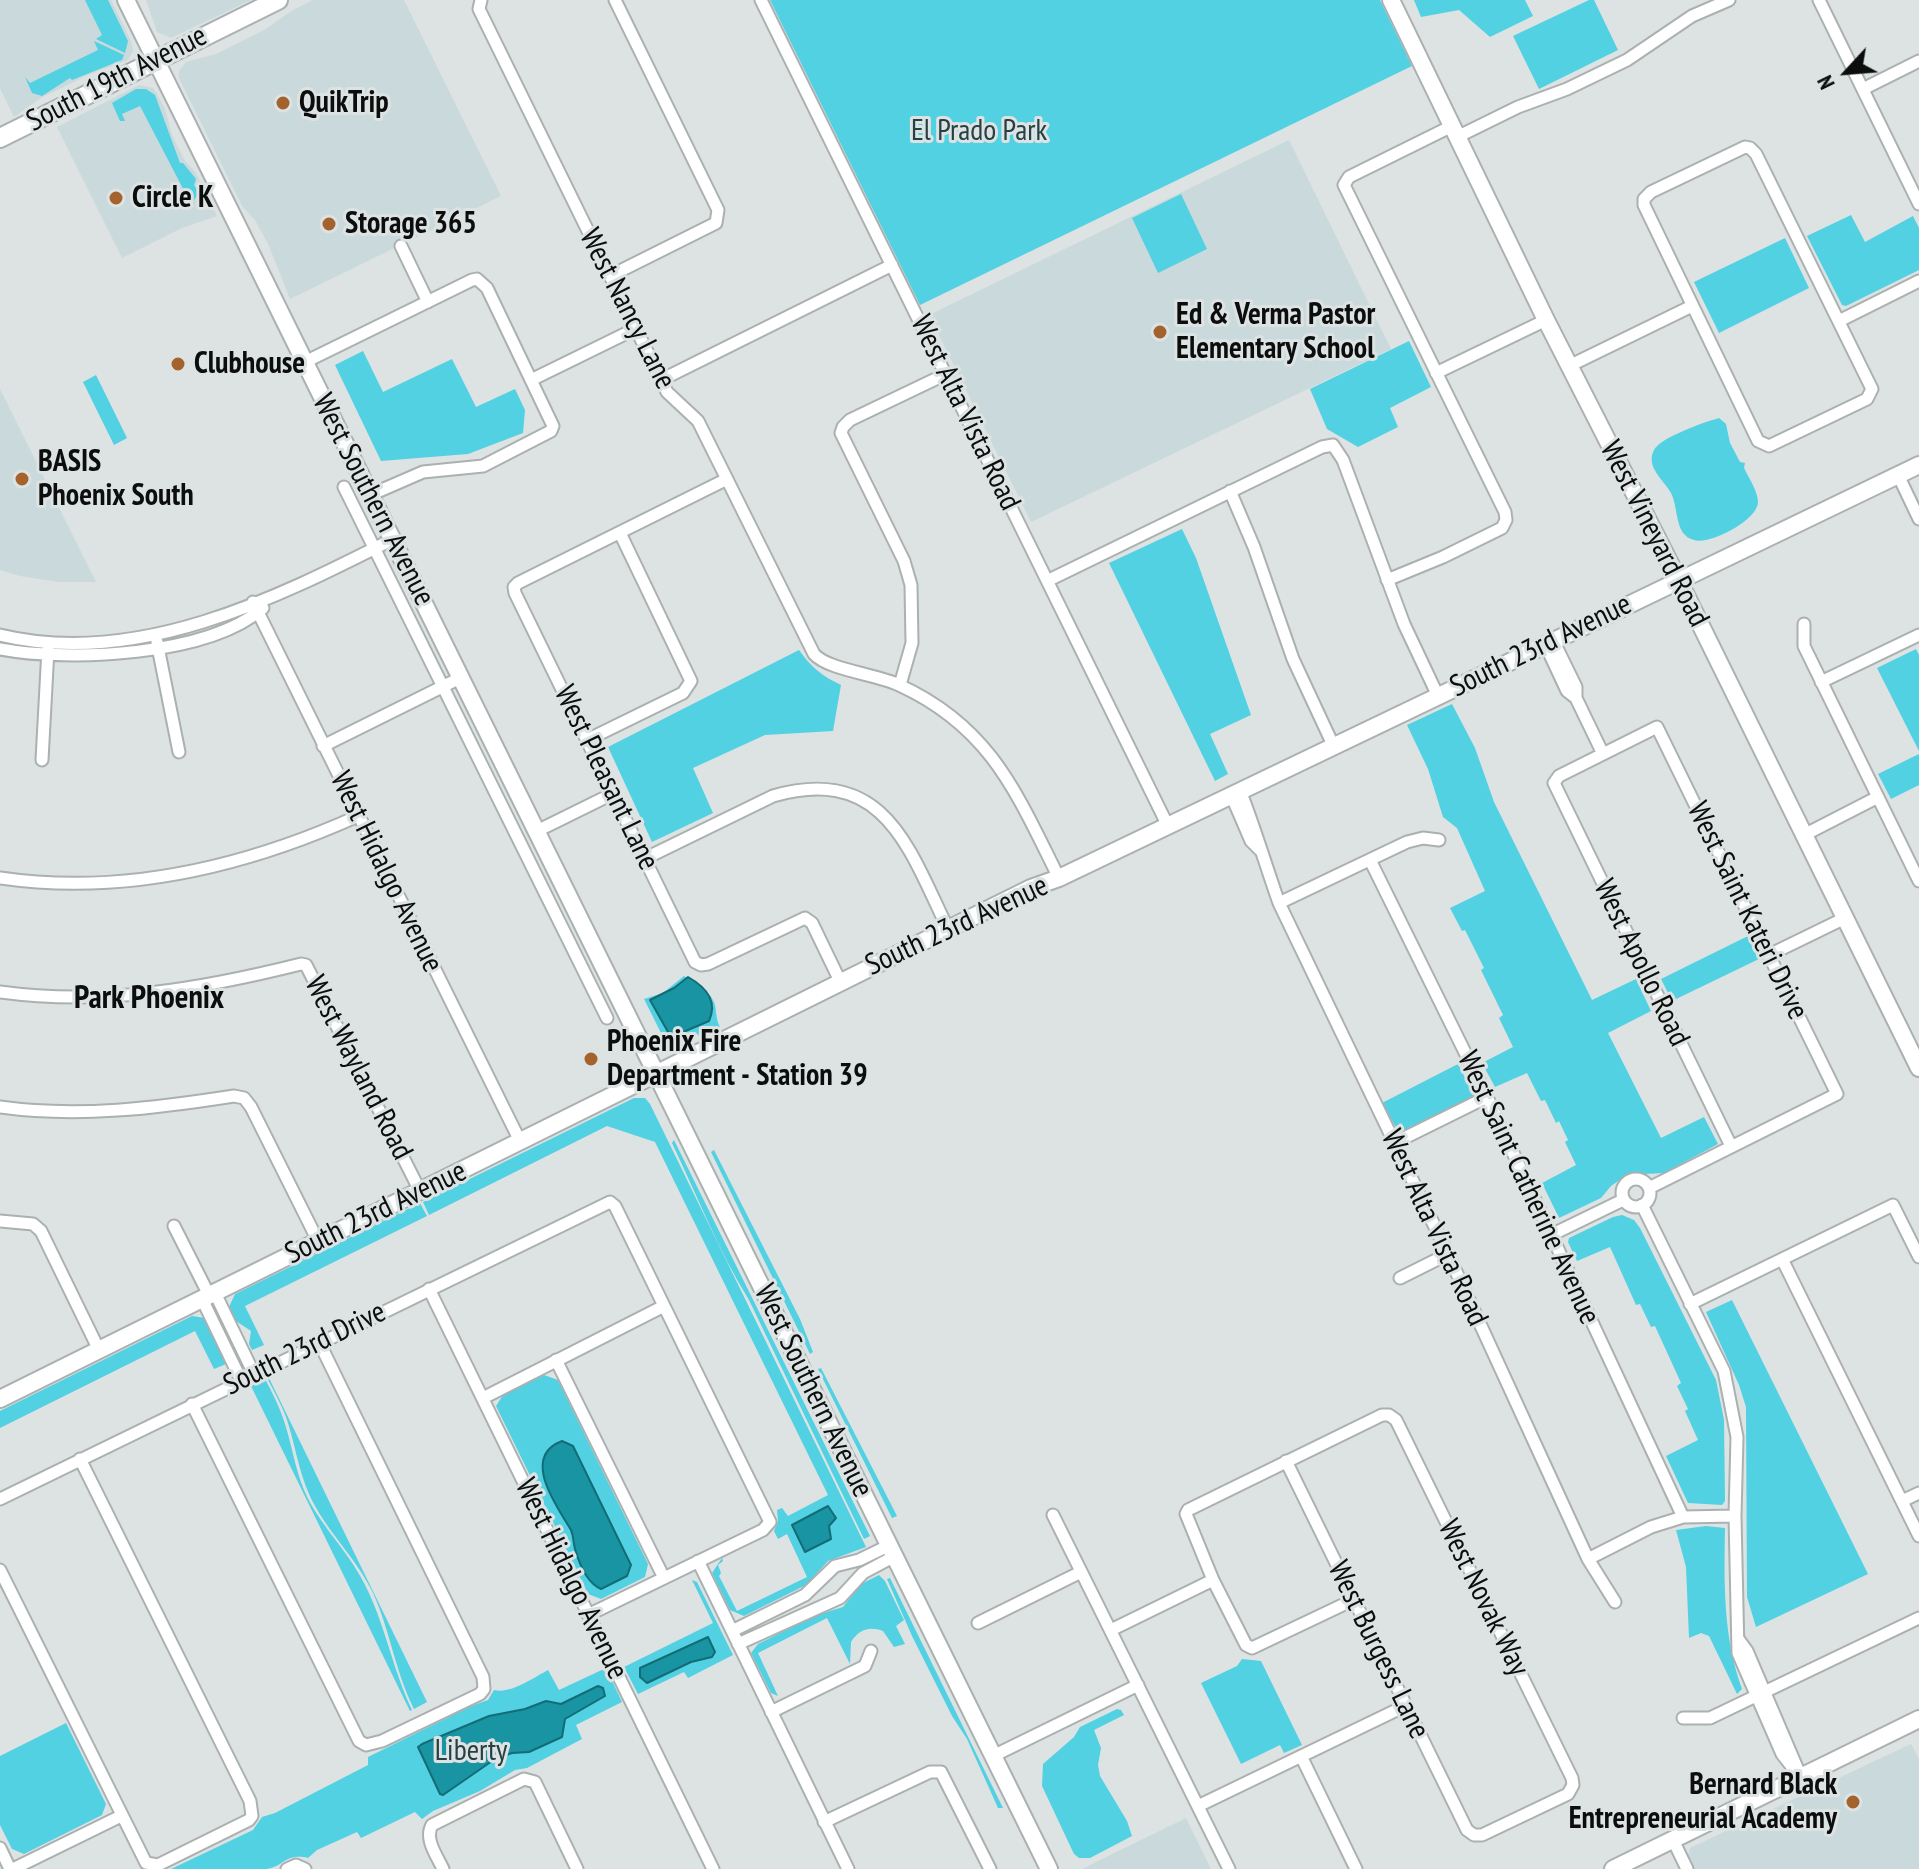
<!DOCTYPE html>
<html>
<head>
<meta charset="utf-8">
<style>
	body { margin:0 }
	#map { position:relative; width:1919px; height:1869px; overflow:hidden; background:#dde2e3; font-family:"PT Sans Narrow",sans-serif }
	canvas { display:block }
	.north { position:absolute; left:1807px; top:32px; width:80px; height:80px; -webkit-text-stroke:6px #dde2e3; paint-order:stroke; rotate:244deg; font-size:22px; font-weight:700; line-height:32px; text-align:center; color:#0c0e0e }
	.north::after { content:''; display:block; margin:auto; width:28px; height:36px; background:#0c0e0e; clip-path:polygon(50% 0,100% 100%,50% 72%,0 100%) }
</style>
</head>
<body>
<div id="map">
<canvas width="1919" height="1869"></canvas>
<div class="north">N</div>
</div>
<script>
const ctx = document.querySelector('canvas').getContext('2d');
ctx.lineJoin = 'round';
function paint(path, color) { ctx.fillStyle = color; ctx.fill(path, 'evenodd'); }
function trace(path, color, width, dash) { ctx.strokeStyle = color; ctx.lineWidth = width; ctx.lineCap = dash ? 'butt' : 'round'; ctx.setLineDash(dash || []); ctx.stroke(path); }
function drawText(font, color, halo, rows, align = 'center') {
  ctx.font = font + ' "PT Sans Narrow",sans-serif'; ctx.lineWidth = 6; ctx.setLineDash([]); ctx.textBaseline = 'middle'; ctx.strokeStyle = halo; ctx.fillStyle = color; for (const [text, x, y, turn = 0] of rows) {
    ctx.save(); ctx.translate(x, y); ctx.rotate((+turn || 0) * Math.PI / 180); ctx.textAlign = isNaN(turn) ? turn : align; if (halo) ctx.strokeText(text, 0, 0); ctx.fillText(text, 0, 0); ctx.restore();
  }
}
const built = new Path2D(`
	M0 0H111L131 41 133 51 128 60 90 74 41 98 14 117 0 88Z
	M146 0H251L171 38 157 32Z
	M313 0H404L501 196 290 299 269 246 255 220 242 206 179 78V71L186 62 216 54 264 30 293 10Z
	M139 85 153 88 157 94 165 109 172 135 185 161 196 173 217 216 182 228 122 258 57 127Z
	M1289 140 1391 349 1031 522 929 315Z
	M0 389 96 582H59L20 576 0 570Z
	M1911 1744 1919 1759V1869H1693L1688 1856 1690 1848Z
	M1186 1818 1211 1869H1082Z`);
const green = new Path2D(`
	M85 0H108L128 41 125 53 96 39 102 35Z
	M770 0H1380L1412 66 920 305Z
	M1414 0H1525L1533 16 1490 37 1459 10 1421 17Z
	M1589 0H1594L1618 50 1539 89 1513 36Z
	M94 41 124 55 122 60 72 80 70 78 42 96 32 93 25 77 30 83 98 50Z
	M136 89H146L155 95 180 163H183L196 179 194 185 199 193 193 201 190 202 140 106 122 114 125 121H120L112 103Z
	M1181 194 1207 249 1158 273 1132 218Z
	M1851 215 1865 242 1913 216 1919 228V270L1846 306 1842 305 1807 236Z
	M1785 238 1809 288 1719 333 1694 282Z
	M1409 341 1431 387 1390 408 1398 427 1358 447 1327 429 1310 389Z
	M363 351 383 392 452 359 476 407 515 389 525 410 523 433 468 454 381 461 335 365Z
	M96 375 127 438 114 445 83 382Z
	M1719 418 1726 424 1730 443 1740 462 1745 463 1744 468C1749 478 1758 492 1758 502 1758 520 1710 545 1694 540 1674 535 1679 508 1671 493 1664 480 1645 467 1654 450 1661 437 1705 422 1719 418Z
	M1182 529 1196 558 1251 715 1210 734 1228 774 1215 781 1109 563Z
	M1916 649 1919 655V751L1877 668Z
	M799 650C811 667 822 676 841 685L833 731 765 735 693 768 713 813 652 842 608 747Z
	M1452 704 1475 748 1494 802 1592 1000 1636 979 1651 1011 1608 1033 1661 1138 1704 1117 1718 1144 1664 1173 1627 1175 1611 1186 1601 1198 1559 1218 1542 1183 1576 1165 1565 1142 1568 1140 1559 1121 1556 1123 1545 1100 1541 1101 1527 1073 1495 1087 1482 1063 1513 1047 1499 1018 1503 1015 1481 970 1484 968 1465 930 1462 931 1450 908 1485 891 1457 828 1443 817 1428 769 1407 725Z
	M1919 754V785L1891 799 1878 774Z
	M1750 935 1761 958 1672 1001 1661 979Z
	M684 976C694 983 709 990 714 1002 717 1010 715 1018 720 1027L700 1036 695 1033 674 1039 662 1035 644 999 663 993Z
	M1458 1064 1475 1097 1402 1133 1398 1131 1382 1103Z
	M634 1098H645L650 1104 866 1547 828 1561 806 1585 744 1616 730 1610 712 1573 722 1558 723 1561 718 1565 721 1573 719 1576 737 1611 807 1577 787 1534 778 1539 774 1531 778 1521 777 1510 782 1508 788 1516 828 1495 655 1142 607 1126 429 1215 423 1202Z
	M674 1140 870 1536 864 1539 749 1300C718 1250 697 1195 672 1143Z
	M714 1150 800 1319 813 1352 810 1354 711 1152Z
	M420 1203 427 1216 245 1306 264 1345 252 1350 249 1344 251 1331 236 1321 229 1307 235 1294Z
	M1622 1215 1634 1220 1640 1228 1716 1380 1724 1420 1725 1501 1722 1505 1688 1503 1666 1456 1698 1440 1685 1411 1688 1409 1677 1386 1681 1383 1655 1326 1651 1327 1640 1304 1636 1305 1610 1247 1577 1261 1568 1242 1569 1238 1613 1217Z
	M1732 1300 1868 1574 1756 1627 1747 1597 1746 1407 1739 1385 1706 1312Z
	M192 1316 205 1318 226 1364 214 1369 195 1331 0 1428V1411Z
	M821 1368 897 1516 892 1518 818 1369Z
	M544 1375 558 1380 648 1564 645 1577 601 1599 588 1594 496 1406 503 1395Z
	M267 1378H269L427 1702 414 1709C395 1671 390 1630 373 1593 356 1557 325 1530 309 1494 298 1469 295 1443 286 1417 281 1404 274 1391 267 1378Z
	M265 1379C273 1394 280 1408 285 1424 292 1446 295 1468 304 1490 319 1525 347 1549 364 1583 385 1623 392 1668 412 1710L410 1711 251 1386Z
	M1706 1526 1725 1528C1724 1584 1723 1636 1742 1689L1737 1694 1709 1636 1701 1633 1689 1638 1686 1567 1676 1530Z
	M879 1575 885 1581 903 1618 904 1620 896 1626 905 1644 894 1647 883 1631C870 1626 859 1629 851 1642L850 1664 827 1618 758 1653 778 1696 771 1693 751 1653 758 1644 817 1615 843 1607 861 1584Z
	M890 1578 1003 1808H998L967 1739 952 1716 912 1636 887 1579Z
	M692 1580 697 1582 733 1655 688 1678 684 1672 638 1694 624 1667 713 1623Z
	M1242 1659 1261 1661 1302 1745 1284 1753 1280 1745 1241 1764 1201 1683 1237 1666Z
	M606 1668 622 1702 576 1725 582 1739 527 1768 515 1770 480 1791 433 1811 422 1819 415 1812 361 1838 357 1832 317 1850 308 1858C285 1853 285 1866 267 1869 241 1869 198 1869 171 1869L253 1830 262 1817 275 1813 368 1765V1757L471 1706 488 1700 494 1690C511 1694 533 1678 548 1670L559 1690Z
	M1117 1709 1121 1710 1124 1715 1094 1730 1101 1748 1098 1765 1100 1776 1127 1821 1132 1836 1090 1858H1079L1074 1854 1042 1786 1043 1764 1074 1737 1080 1727Z
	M66 1723 106 1804 102 1815 24 1854 12 1849 0 1825V1756Z`);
const water = new Path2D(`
	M688 977C706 987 718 1001 709 1021L674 1036 668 1032 650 1000 674 988Z
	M562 1441 573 1446 631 1565 627 1576 601 1589C587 1583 579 1563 575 1549 573 1542 574 1537 571 1530 557 1506 520 1457 562 1441Z
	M828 1506 836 1518 829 1526 831 1539 805 1552 792 1525Z
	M708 1637 715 1652 712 1657 691 1662 647 1683 640 1677V1668Z
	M598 1686 603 1688 605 1696 565 1719 562 1737 529 1752 512 1753 495 1759 443 1795 440 1794 418 1747 422 1744 489 1716 525 1709 546 1701 561 1704Z`);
const street = new Path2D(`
	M481 0 479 9 667 392 698 421 814 654C828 670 876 674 899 685 991 727 1017 794 1059 878
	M761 0 1168 826
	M1819 0 1919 204
	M1863 89 1919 61
	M1457 137 1518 107 1567 89 1627 60 1692 16 1729 0
	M1745 147 1750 148 1756 154 1872 389 1867 399 1769 446 1758 441 1644 205V199L1651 192Z
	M401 246 428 302
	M610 276 716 223 718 210 615 0
	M1839 321 1919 281
	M305 362 472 280 477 279 487 288 553 426 551 431 483 466 423 472 370 495
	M1569 366 1692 306
	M1436 373 1546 320
	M531 380 635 329
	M661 380 892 265
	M1898 475 1919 519
	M727 479 518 583 514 587 515 593 695 962 701 965 708 964 805 918 812 923 840 981
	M344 487 607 1018
	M1230 491 1254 547 1293 659 1334 747
	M1049 580 1322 447 1333 445 1343 460 1404 624 1438 696
	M1387 580 1443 557 1502 528 1506 520 1505 512 1344 185 1349 177 1452 126
	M253 602 520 1141
	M1804 624V646L1919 881
	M0 635C136 668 275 599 393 539
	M1553 640 1576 687V698L1603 754
	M157 642 179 752
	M1545 644 1567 691 1576 698
	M0 649C69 662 208 656 263 608
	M1821 682 1919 635
	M900 685 912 643 911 585 904 561 841 433 843 427 850 420 946 374
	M587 740 683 693 691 681 620 533
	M323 746 462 677
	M42 760 48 649
	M1241 793C1255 829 1266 866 1279 903L1448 1254 1588 1559 1615 1602
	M1232 797 1251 841 1260 850
	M537 831 614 793
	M1804 835 1878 797
	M646 858 773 796C885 764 909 849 948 929
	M1370 860 1487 1097 1683 1517
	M0 878C123 896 247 866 358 816
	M1279 903 1407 842 1423 838 1439 840
	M1769 955 1845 918
	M0 992C103 1006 201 989 301 964L306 965 420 1191
	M0 1107C78 1118 157 1108 234 1096L244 1098 251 1107 318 1241
	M1394 1143 1487 1097
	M1622 1193a14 14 0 1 1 28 0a14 14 0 1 1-28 0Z
	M1649 1188 1837 1094 1657 727 1559 776 1554 783 1731 1146
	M1642 1205 1724 1371 1737 1437 1735 1516 1738 1653 1782 1754 1800 1777
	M0 1221 33 1224 41 1231 99 1350
	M174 1226 209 1295
	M1551 1235 1623 1200
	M1782 1259 1919 1536
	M1400 1278 1448 1254
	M429 1289 713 1869
	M215 1293 254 1374
	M202 1299 241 1380
	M1690 1304 1893 1205 1919 1257
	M556 1360 664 1578
	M483 1398 664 1306
	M192 1404 359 1741 366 1745 382 1741 480 1694 484 1689 483 1677 319 1342
	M1286 1461 1467 1830 1474 1835H1482L1568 1794 1573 1785 1572 1778 1396 1420 1389 1415H1382L1188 1510 1186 1514 1213 1580 1246 1645 1252 1648 1353 1600
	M0 1499 610 1202 615 1206 770 1522 763 1530 588 1615
	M1902 1501 1919 1493
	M1053 1515 1229 1869
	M1588 1559 1651 1527 1683 1517 1735 1516
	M698 1561 848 1869
	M0 1570 146 1863 158 1865 249 1820 252 1816 250 1801 80 1459
	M978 1623 1081 1572
	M1111 1630 1213 1580
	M732 1631 805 1595 835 1566 859 1560 890 1545
	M1739 1640 1747 1651 1798 1770
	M738 1644 840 1598 863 1573 895 1556
	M771 1712 865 1666 871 1651
	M1683 1718H1710L1919 1618
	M993 1756 1138 1685
	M1301 1756 1356 1869
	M1198 1806 1405 1706
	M824 1822 930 1772H941L990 1869
	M1673 1840 1687 1869
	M0 1848 10 1869
	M13 1869 121 1816
	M287 1869 296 1865 305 1869
	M443 1869C437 1856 424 1839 432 1825L524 1779 535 1782 577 1869`);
const secondary = new Path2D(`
	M126 0 1049 1869
	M1391 0 1546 320 1678 579 1919 1068
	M0 1399 1031 888 1059 878C1345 740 1633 604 1919 465
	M1613 1869 1919 1719`);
const primary = new Path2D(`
	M0 138 278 0`);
const markers = [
	[283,103,8,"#a4632d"],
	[116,198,8,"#a4632d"],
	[329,224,8,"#a4632d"],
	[1160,332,8,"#a4632d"],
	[178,364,8,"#a4632d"],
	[22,479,8,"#a4632d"],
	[591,1059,8,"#a4632d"],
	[1853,1802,8,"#a4632d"]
];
const streetNames = [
	["South 19th Avenue",117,79,-27],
	["West Nancy Lane",627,309,63],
	["West Alta Vista Road",965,413,64],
	["West Southern Avenue",373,500,63],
	["West Vineyard Road",1654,534,63],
	["South 23rd Avenue",1541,646,-26],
	["West Pleasant Lane",606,778,64],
	["West Hidalgo Avenue",386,872,64],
	["West Saint Kateri Drive",1747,911,64],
	["South 23rd Avenue",957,926,-25],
	["West Apollo Road",1641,963,64],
	["West Wayland Road",358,1068,63],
	["West Saint Catherine Avenue",1528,1188,65],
	["South 23rd Avenue",376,1213,-26],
	["West Alta Vista Road",1434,1228,65],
	["South 23rd Drive",305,1349,-26],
	["West Southern Avenue",813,1391,64],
	["West Hidalgo Avenue",571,1579,64],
	["West Novak Way",1483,1598,64],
	["West Burgess Lane",1378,1650,64]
];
const poiNames = [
	["QuikTrip",299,103],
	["Circle K",132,198],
	["Storage 365",345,224],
	["Ed & Verma Pastor",1176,315],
	["Elementary School",1176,349],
	["Clubhouse",194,364],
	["BASIS",38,462],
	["Phoenix South",38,496],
	["Phoenix Fire",607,1042],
	["Department - Station 39",607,1076],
	["Bernard Black",1837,1785,"right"],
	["Entrepreneurial Academy",1837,1819,"right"]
];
const parkNames = [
	["El Prado Park",979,131],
	["Liberty",471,1751]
];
const neighbourhoodNames = [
	["Park Phoenix",149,999]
];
paint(built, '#cad9db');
paint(green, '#51d1e2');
paint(water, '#1894a3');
trace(water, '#146c76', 2);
trace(street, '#abb0b1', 15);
trace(secondary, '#abb0b1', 20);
trace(primary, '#abb0b1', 22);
trace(street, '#fff', 11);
trace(secondary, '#fff', 16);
trace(primary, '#fff', 18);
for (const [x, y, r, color] of markers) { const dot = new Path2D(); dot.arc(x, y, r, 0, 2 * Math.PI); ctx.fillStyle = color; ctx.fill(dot); trace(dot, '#dde2e3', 3); }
drawText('30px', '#0c0e0e', '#dde2e3', streetNames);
drawText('bold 30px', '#0c0e0e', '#dde2e3', poiNames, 'left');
drawText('30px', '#274044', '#dde2e3', parkNames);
drawText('bold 32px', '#0c0e0e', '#dde2e3', neighbourhoodNames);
</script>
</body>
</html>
